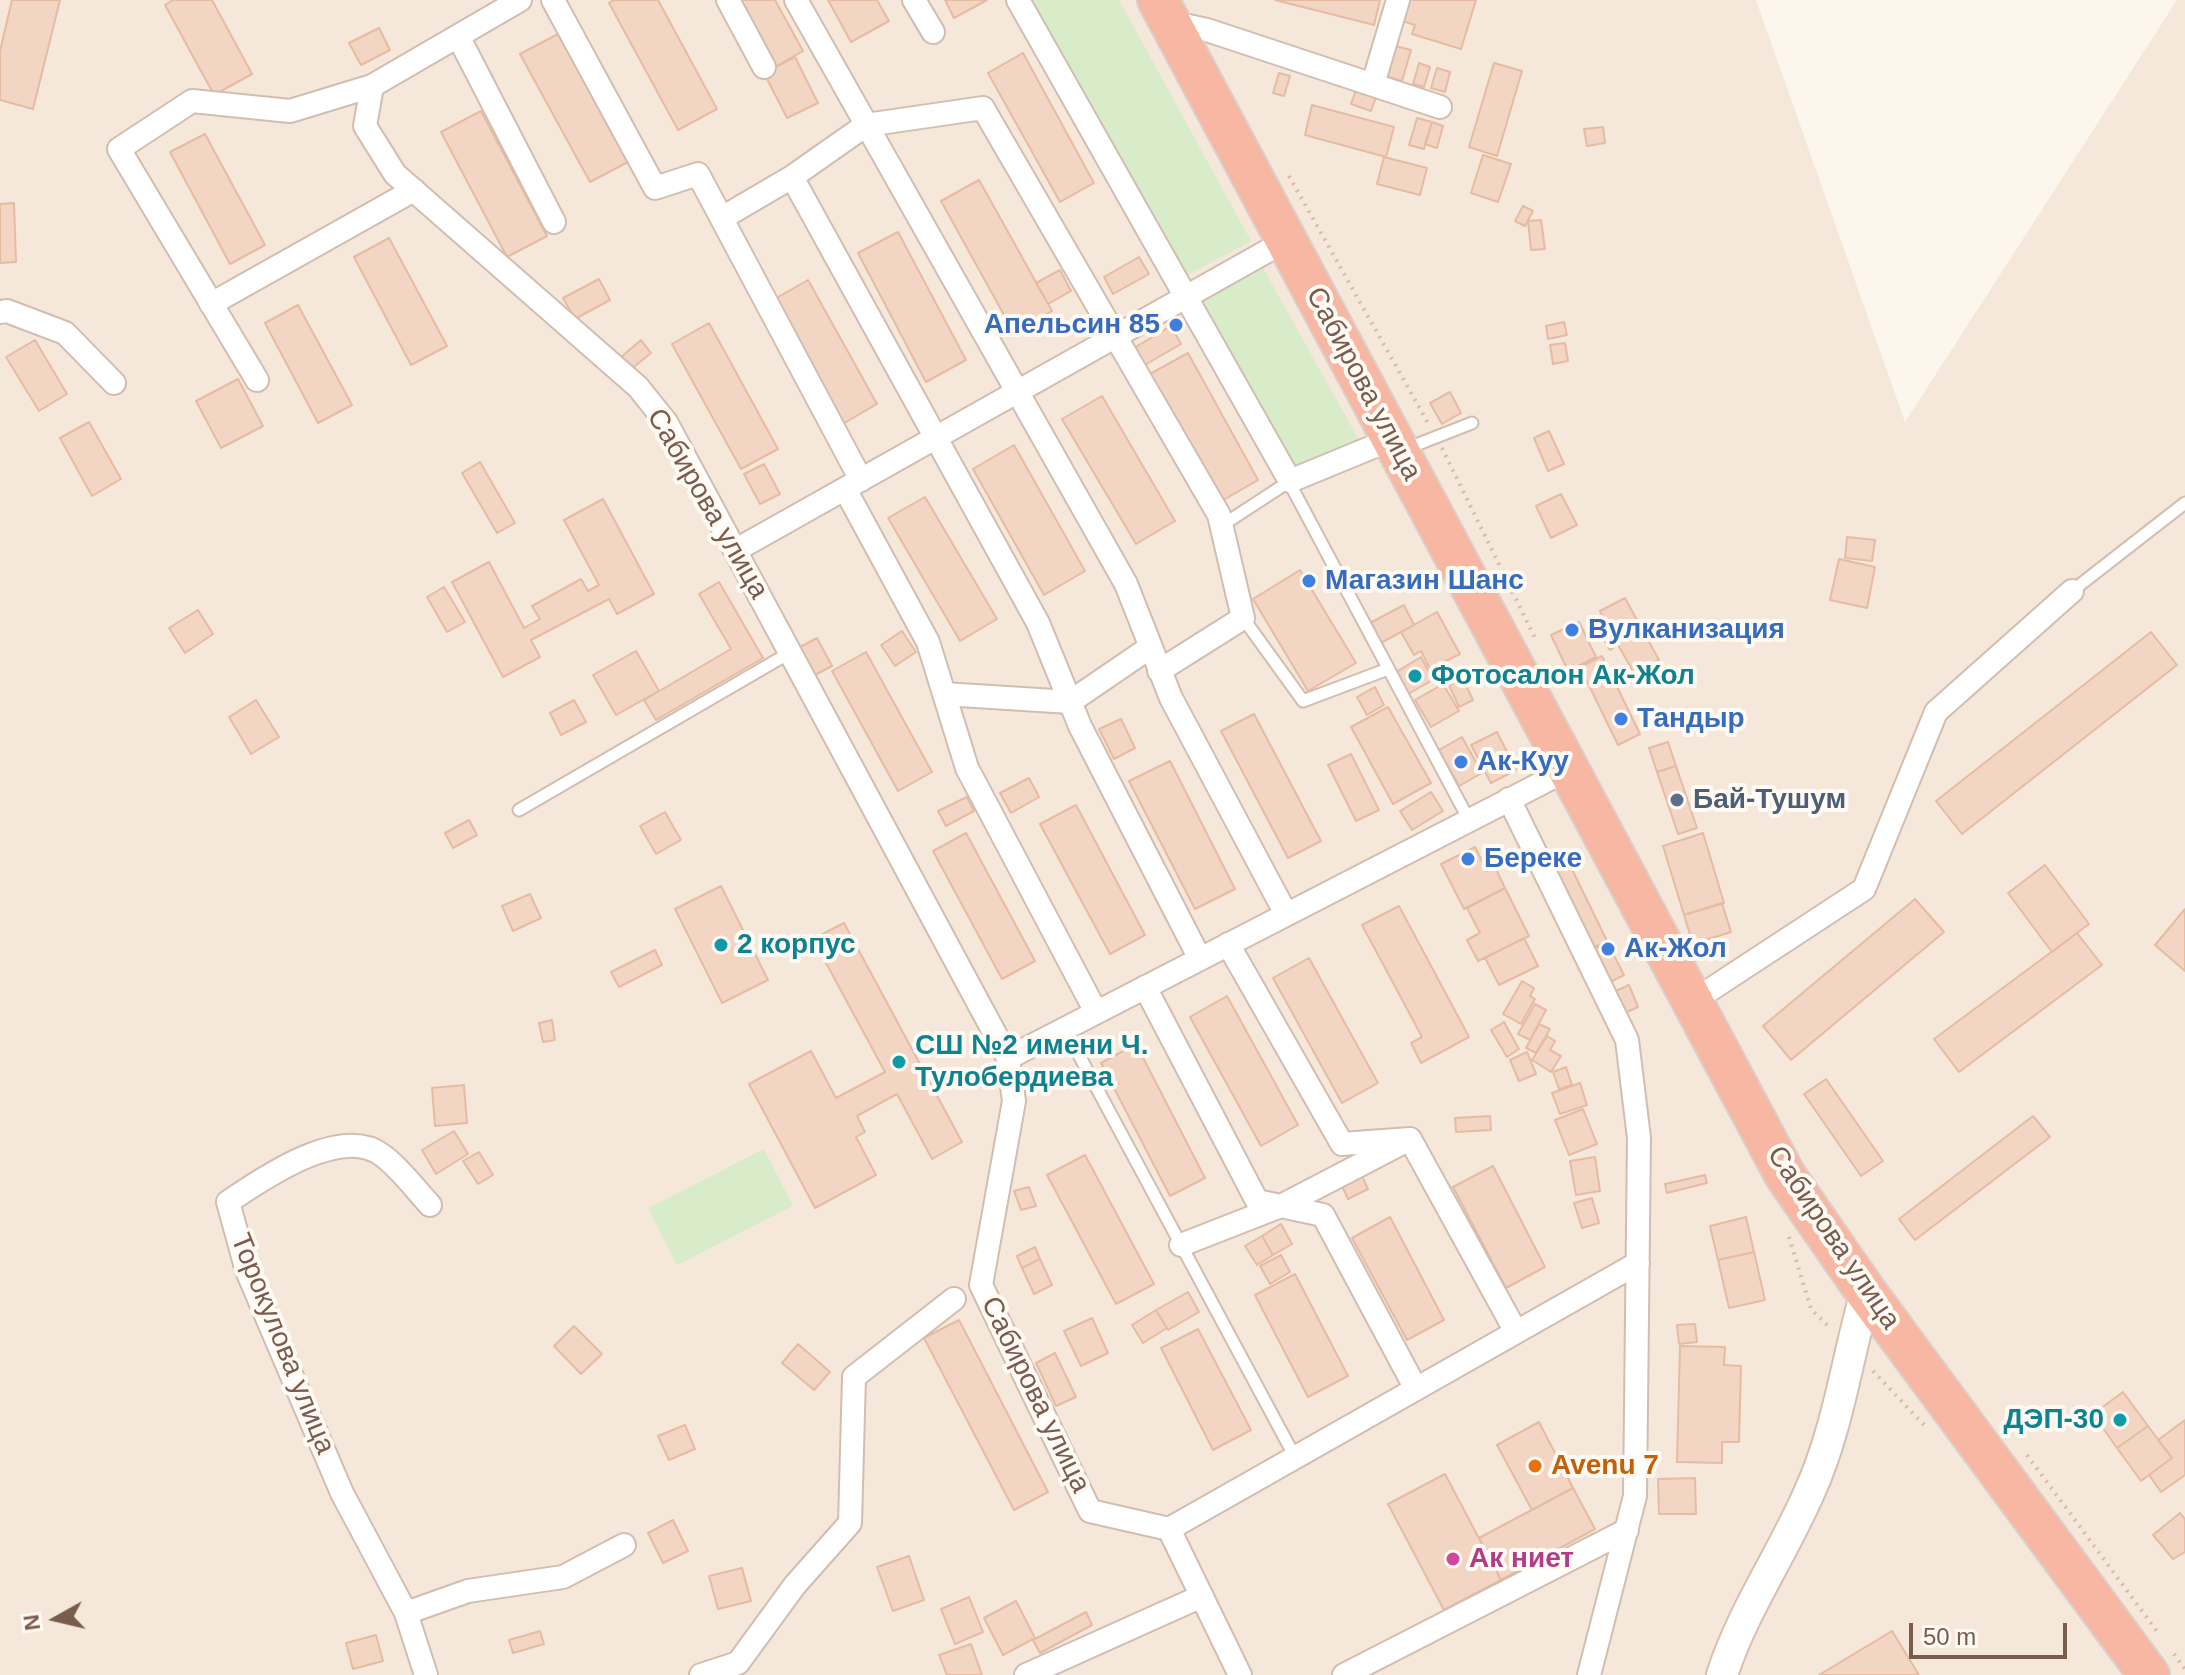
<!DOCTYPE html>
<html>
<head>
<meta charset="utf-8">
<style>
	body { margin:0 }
	#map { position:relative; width:2185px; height:1675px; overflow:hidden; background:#fdf6ec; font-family:Helvetica,sans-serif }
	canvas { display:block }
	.north { position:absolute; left:16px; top:1579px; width:80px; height:80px; -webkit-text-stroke:6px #fffaf3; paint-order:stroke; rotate:262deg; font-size:22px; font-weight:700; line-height:32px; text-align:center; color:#7a5c4d }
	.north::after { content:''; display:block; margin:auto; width:28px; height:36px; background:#7a5c4d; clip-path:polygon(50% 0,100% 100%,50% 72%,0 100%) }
	.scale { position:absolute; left:1909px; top:1623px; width:158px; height:36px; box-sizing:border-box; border:4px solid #7a5c4d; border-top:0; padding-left:10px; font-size:24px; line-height:28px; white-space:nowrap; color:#7a5c4d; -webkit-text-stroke:6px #fffaf3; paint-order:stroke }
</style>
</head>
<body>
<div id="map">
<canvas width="2185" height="1675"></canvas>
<div class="north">N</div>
<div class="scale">50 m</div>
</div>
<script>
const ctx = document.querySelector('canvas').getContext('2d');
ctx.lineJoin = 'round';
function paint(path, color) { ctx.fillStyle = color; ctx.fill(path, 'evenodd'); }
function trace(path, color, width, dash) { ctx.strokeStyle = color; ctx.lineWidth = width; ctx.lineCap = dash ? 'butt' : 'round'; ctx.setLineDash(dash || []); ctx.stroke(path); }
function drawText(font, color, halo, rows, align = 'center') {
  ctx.font = font + ' Helvetica,sans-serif'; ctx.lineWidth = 8; ctx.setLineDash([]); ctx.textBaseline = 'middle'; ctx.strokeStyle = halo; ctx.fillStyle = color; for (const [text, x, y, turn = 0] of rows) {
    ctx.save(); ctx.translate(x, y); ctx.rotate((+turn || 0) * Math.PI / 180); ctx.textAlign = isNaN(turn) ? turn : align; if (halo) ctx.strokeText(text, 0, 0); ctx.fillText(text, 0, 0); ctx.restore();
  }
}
const residential = new Path2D(`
	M0 0H1756L1905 422 2177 0H2185V1675H0Z`);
const green = new Path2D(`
	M1028 0H1119L1251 241 1186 276Z
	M1263 268 1360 442 1293 468 1200 299Z
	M764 1149 793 1206 677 1265 648 1208Z`);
const building = new Path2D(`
	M12 0H60L33 109 0 100V51Z
	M173 0H212L252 74 214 95 165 5Z
	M614 0H658L717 109 678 130 609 3Z
	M734 0H775L803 51 771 69Z
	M828 0H877L889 21 851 42Z
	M945 0H987L954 18Z
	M1275 0H1380L1374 25Z
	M1406 0H1476L1461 49 1412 34 1415 25 1399 20Z
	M379 28 390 50 361 65 349 43Z
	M558 34 628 162 590 182 520 54Z
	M1392 45 1411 50 1402 81 1383 75Z
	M1023 53 1094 183 1060 202 988 73Z
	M795 57 818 103 787 118 764 73Z
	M1419 63 1430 67 1424 87 1413 84Z
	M1494 63 1522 71 1497 156 1469 147Z
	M1437 68 1450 72 1445 92 1431 88Z
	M1279 73 1290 76 1284 96 1273 93Z
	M1356 90 1376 97 1371 111 1351 104Z
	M1312 105 1394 127 1386 157 1305 135Z
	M481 111 547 236 507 257 441 132Z
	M1417 118 1432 122 1424 149 1409 145Z
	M1432 122 1443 126 1437 148 1425 144Z
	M1603 127 1605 143 1587 146 1584 129Z
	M205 134 265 245 230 264 170 152Z
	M1483 155 1511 164 1498 202 1471 193Z
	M1384 157 1427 168 1420 195 1377 184Z
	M979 180 1052 311 1014 333 941 201Z
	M14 203 16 262 0 263V204Z
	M1523 206 1533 211 1525 226 1515 221Z
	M1541 220 1545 249 1531 250 1528 221Z
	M898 232 966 360 926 382 858 253Z
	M389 238 447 346 411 365 354 257Z
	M1139 257 1149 274 1113 294 1104 277Z
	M1060 270 1071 291 1048 304 1036 283Z
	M599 279 610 300 575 319 563 298Z
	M808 280 877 404 841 425 771 301Z
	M298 305 352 405 318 423 265 323Z
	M1564 322 1567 335 1548 339 1546 326Z
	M709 323 778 449 741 469 672 344Z
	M1171 326 1181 344 1136 370 1127 352Z
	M35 340 67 394 39 411 6 357Z
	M641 340 651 353 630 370 620 358Z
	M1565 343 1568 361 1553 364 1550 345Z
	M1188 353 1258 480 1220 502 1150 374Z
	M238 379 263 426 221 448 196 401Z
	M1450 392 1461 413 1442 424 1430 403Z
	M1102 396 1175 521 1136 544 1062 419Z
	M89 422 121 479 92 496 60 438Z
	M1549 431 1564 464 1548 471 1534 438Z
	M1014 445 1085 571 1044 595 973 469Z
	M480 462 515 523 497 533 462 473Z
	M764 464 780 494 760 504 744 474Z
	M1561 494 1577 525 1551 538 1536 506Z
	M925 497 997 619 960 641 888 518Z
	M603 499 654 594 617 614 609 599 531 640 540 657 503 677 452 582 489 562 524 628 540 619 532 606 581 579 588 591 599 585 564 520Z
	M1847 537 1875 540 1872 561 1845 558Z
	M1839 559 1875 567 1867 608 1830 600Z
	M1300 570 1356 663 1308 691 1253 599Z
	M719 582 763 658 656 720 644 700 731 649 699 594Z
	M444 587 465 622 447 632 427 597Z
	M1625 598 1659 660 1634 673 1618 645 1610 650 1602 637 1611 632 1600 611Z
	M1404 605 1414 625 1379 644 1368 624Z
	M198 610 213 634 185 653 169 628Z
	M1437 612 1460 654 1430 669 1421 651 1414 655 1401 632Z
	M1579 622 1596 657 1568 671 1551 635Z
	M902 631 916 652 895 666 881 645Z
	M2151 632 2177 665 1962 834 1936 801Z
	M817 638 832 666 813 676 798 648Z
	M636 651 659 691 616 715 593 675Z
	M866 652 932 772 898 791 832 671Z
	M1602 656 1640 734 1618 745 1580 667Z
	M1421 657 1433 680 1408 694 1396 672Z
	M1463 679 1473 700 1459 707 1449 685Z
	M1443 684 1459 711 1431 727 1415 700Z
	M1375 687 1384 705 1367 715 1357 697Z
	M256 700 279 737 251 754 229 717Z
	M574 700 586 722 561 735 550 713Z
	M1388 707 1431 783 1393 804 1351 727Z
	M1254 714 1321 841 1288 858 1221 731Z
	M1121 719 1135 748 1114 759 1099 729Z
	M1497 732 1516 770 1491 783 1471 745Z
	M1462 737 1482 773 1459 786 1439 750Z
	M1668 742 1676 766 1657 772 1649 748Z
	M1351 754 1379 810 1356 821 1328 765Z
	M1170 761 1235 889 1195 909 1129 781Z
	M1676 766 1697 828 1678 834 1657 772Z
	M1029 778 1039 797 1011 813 1000 793Z
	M1431 792 1443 811 1412 830 1400 811Z
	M967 797 974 811 946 826 938 811Z
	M1076 805 1145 935 1110 954 1040 824Z
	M665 812 681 840 656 854 640 826Z
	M469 820 477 835 453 848 445 833Z
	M966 833 1035 961 1002 979 933 851Z
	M1703 833 1724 903 1684 915 1663 846Z
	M1475 847 1487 871 1495 867 1505 888 1464 909 1441 864Z
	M1568 861 1607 941 1589 950 1550 870Z
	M2045 865 2089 924 2052 952 2008 893Z
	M721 886 768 980 722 1003 675 909Z
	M1505 888 1529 936 1478 961 1467 940 1480 933 1467 908Z
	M530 894 541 918 513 931 502 906Z
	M1915 899 1944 932 1791 1060 1763 1026Z
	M1722 903 1731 932 1693 944 1684 915Z
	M1399 906 1469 1037 1421 1063 1411 1043 1422 1037 1362 925Z
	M2185 909V971L2155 945Z
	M844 923 962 1142 932 1159 897 1094 857 1116 865 1132 856 1137 876 1175 815 1208 749 1084 811 1051 836 1098 885 1072 813 939Z
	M2077 933 2102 965 1959 1072 1934 1039Z
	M1524 938 1538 966 1499 985 1485 958Z
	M1607 942 1624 975 1606 984 1590 951Z
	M655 950 662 965 619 987 611 972Z
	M1309 958 1378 1083 1342 1103 1273 978Z
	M1522 981 1534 988 1530 996 1535 999 1521 1024 1503 1014Z
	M1629 985 1638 1007 1625 1013 1616 991Z
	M1227 996 1298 1125 1261 1146 1190 1017Z
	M1535 1004 1546 1010 1530 1040 1518 1034Z
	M552 1020 555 1040 543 1042 539 1023Z
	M1504 1022 1519 1049 1507 1057 1491 1030Z
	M1539 1024 1550 1029 1536 1053 1526 1048Z
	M1547 1036 1555 1041 1550 1050 1561 1056 1551 1072 1532 1060Z
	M1136 1044 1205 1178 1170 1196 1101 1063Z
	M1527 1052 1536 1074 1519 1081 1510 1060Z
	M1566 1067 1572 1085 1559 1089 1553 1072Z
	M1826 1079 1883 1161 1861 1176 1804 1094Z
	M1580 1083 1587 1105 1560 1114 1552 1093Z
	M464 1085 467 1123 435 1126 432 1088Z
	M1583 1109 1597 1144 1569 1155 1555 1120Z
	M1490 1116 1491 1130 1456 1132 1455 1118Z
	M2033 1116 2050 1137 1915 1240 1899 1219Z
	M454 1131 468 1154 436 1174 422 1150Z
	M479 1152 493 1175 478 1184 463 1161Z
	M1085 1155 1154 1284 1116 1304 1047 1175Z
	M1595 1157 1600 1191 1576 1195 1570 1161Z
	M1493 1166 1545 1267 1506 1288 1453 1187Z
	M1705 1175 1707 1183 1667 1193 1665 1184Z
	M1362 1176 1368 1189 1348 1199 1342 1186Z
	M1029 1187 1036 1206 1021 1210 1014 1191Z
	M1592 1198 1599 1223 1582 1228 1574 1203Z
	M1390 1217 1444 1320 1407 1340 1352 1238Z
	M1746 1217 1754 1252 1718 1260 1710 1226Z
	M1281 1224 1292 1244 1273 1255 1262 1236Z
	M1262 1236 1273 1255 1257 1265 1245 1246Z
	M1035 1247 1040 1259 1022 1268 1017 1256Z
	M1754 1252 1765 1300 1729 1308 1718 1260Z
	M1281 1255 1290 1272 1270 1284 1260 1266Z
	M1040 1259 1052 1285 1034 1294 1022 1268Z
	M1295 1274 1348 1376 1308 1397 1255 1295Z
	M1188 1292 1199 1312 1168 1330 1156 1310Z
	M1156 1310 1167 1328 1143 1343 1132 1325Z
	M1092 1318 1108 1353 1081 1366 1064 1331Z
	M959 1320 1048 1492 1014 1510 924 1338Z
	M1695 1324 1697 1342 1679 1344 1677 1325Z
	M574 1326 602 1354 581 1374 554 1346Z
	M1198 1329 1251 1430 1213 1450 1161 1348Z
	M798 1344 830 1372 814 1390 782 1363Z
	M1680 1346 1725 1347 1724 1365 1741 1366 1739 1442H1722V1463L1677 1462Z
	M1055 1353 1076 1397 1056 1406 1036 1363Z
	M2123 1392 2148 1426 2117 1448 2093 1414Z
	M2185 1420V1475L2161 1492 2149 1475 2172 1458 2158 1440Z
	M1539 1422 1573 1488 1532 1510 1497 1445Z
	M685 1425 695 1449 669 1460 658 1436Z
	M2148 1426 2172 1458 2141 1481 2117 1448Z
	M1445 1474 1501 1580 1444 1610 1388 1504Z
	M1695 1478 1696 1514H1659L1658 1479Z
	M1573 1488 1595 1529 1501 1580 1479 1538Z
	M2180 1513 2185 1519V1552L2173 1559 2153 1535Z
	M673 1520 688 1551 663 1563 648 1533Z
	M909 1556 924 1600 893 1611 877 1567Z
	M742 1568 751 1601 718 1609 709 1576Z
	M969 1597 983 1632 955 1644 941 1609Z
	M1016 1601 1035 1638 1003 1655 984 1618Z
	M1086 1612 1092 1625 1040 1653 1033 1640Z
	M540 1631 544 1644 513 1653 509 1640Z
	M1892 1631 1919 1675H1819Z
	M376 1635 383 1661 353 1669 346 1643Z
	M971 1644 982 1675H947L939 1655Z`);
const path = new Path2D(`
	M1289 176 1428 423
	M1442 448 1535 638
	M1789 1237 1811 1309 1830 1328
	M1873 1371 1925 1426
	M2027 1455 2159 1634
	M2174 1654 2185 1669`);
const lane = new Path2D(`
	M1403 450 1472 423
	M1289 482 1469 820
	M1221 526 1290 481
	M2072 591 2185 503
	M1243 618 1303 701 1388 669
	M519 810 791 652
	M1065 1029 1295 1457`);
const street = new Path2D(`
	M520 0 372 86 365 126 395 174 638 387 666 422 1008 1058 1014 1101 981 1285 1090 1511 1169 1529 1240 1675
	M553 0 655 188 698 174 861 480
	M728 0 764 67
	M796 0 1126 584 1171 698 1286 914
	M914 0 933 32
	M1018 0 1290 481 1392 439
	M1170 22 1207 30 1440 107
	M458 36 554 222
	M1373 84 1398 0
	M792 177 1038 623 1080 726 1200 959
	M722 218 792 177 866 125 983 108 1219 515 1243 618 1159 671
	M211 304 414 190
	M0 312 7 311 65 333 114 383
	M257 380 119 149 192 101 290 111 372 86
	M845 489 928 642 967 768 1096 1012
	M736 550 1287 240
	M944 694 1070 702 1149 648
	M1509 799 1627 1040 1639 1138 1635 1496 1589 1675
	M1228 944 1342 1144 1410 1139 1516 1332
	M1145 987 1257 1201 1323 1215 1416 1389
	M1690 1003 1864 889 1936 712 2072 591
	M1008 1058 1569 769
	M1181 1245 1281 1206 1402 1143
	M1169 1529 1638 1263
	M406 1613 468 1591 563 1577 624 1545
	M426 1675 406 1613 342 1493 247 1271 228 1202C262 1179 341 1124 382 1155 400 1168 415 1189 430 1205
	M701 1675 738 1663 795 1585 850 1523 854 1377 954 1299
	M1026 1675 1202 1596
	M1344 1675 1627 1530`);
const secondary = new Path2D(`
	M1722 1675C1743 1610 1782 1555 1809 1493 1838 1430 1847 1358 1866 1292`);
const highway = new Path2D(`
	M1158 0 1785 1175 1866 1292 2149 1675`);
const markers = [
	[1176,325,8,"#3f7fe0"],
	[1309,581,8,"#3f7fe0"],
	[1572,630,8,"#3f7fe0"],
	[1415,676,8,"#0f9aa8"],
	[1621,719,8,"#3f7fe0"],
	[1461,762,8,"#3f7fe0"],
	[1677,800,8,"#5c6f8a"],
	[1468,859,8,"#3f7fe0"],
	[721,945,8,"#0f9aa8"],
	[1608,949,8,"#3f7fe0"],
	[899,1062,8,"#0f9aa8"],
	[2120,1420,8,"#0f9aa8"],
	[1535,1466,8,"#e8710a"],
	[1453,1559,8,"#d1479c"]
];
const shopNames = [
	["Апельсин 85",1160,325,"right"],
	["Магазин Шанс",1325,581],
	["Вулканизация",1588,630],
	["Тандыр",1637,719],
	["Ак-Куу",1477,762],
	["Береке",1484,859],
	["Ак-Жол",1624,949]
];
const streetNames = [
	["Сабирова улица",1363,384,62],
	["Сабирова улица",707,504,60],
	["Сабирова улица",1833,1238,56],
	["Торокулова улица",282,1344,68],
	["Сабирова улица",1035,1395,64]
];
const cultureNames = [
	["Фотосалон Ак-Жол",1431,676],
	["2 корпус",737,945],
	["СШ №2 имени Ч.",915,1046],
	["Тулобердиева",915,1078],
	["ДЭП-30",2104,1420,"right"]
];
const serviceNames = [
	["Бай-Тушум",1693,800]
];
const foodNames = [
	["Avenu 7",1551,1466]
];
const hotelNames = [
	["Ак ниет",1469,1559]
];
paint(residential, '#f5e8da');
paint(green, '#d8ecc9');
paint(building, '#f3d5c3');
trace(building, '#e6bba3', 2);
trace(lane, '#d1beb0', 15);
trace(street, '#d1beb0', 26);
trace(secondary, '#d6c0b0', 34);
trace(highway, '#dad1cd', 44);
trace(path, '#d9b8a5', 4, [2, 6]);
trace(lane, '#fff', 11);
trace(street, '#fff', 22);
trace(secondary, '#fff', 30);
trace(highway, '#f7b7a3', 40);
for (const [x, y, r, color] of markers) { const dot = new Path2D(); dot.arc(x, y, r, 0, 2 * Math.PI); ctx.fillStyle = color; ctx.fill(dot); trace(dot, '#fffaf3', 3); }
drawText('bold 28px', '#366cbe', '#fffaf3', shopNames, 'left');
drawText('28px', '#7a5c4d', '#fffaf3', streetNames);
drawText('bold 28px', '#0d838f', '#fffaf3', cultureNames, 'left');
drawText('bold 28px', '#4e5e75', '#fffaf3', serviceNames, 'left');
drawText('bold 28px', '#c56008', '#fffaf3', foodNames, 'left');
drawText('bold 28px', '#b23c85', '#fffaf3', hotelNames, 'left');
</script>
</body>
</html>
